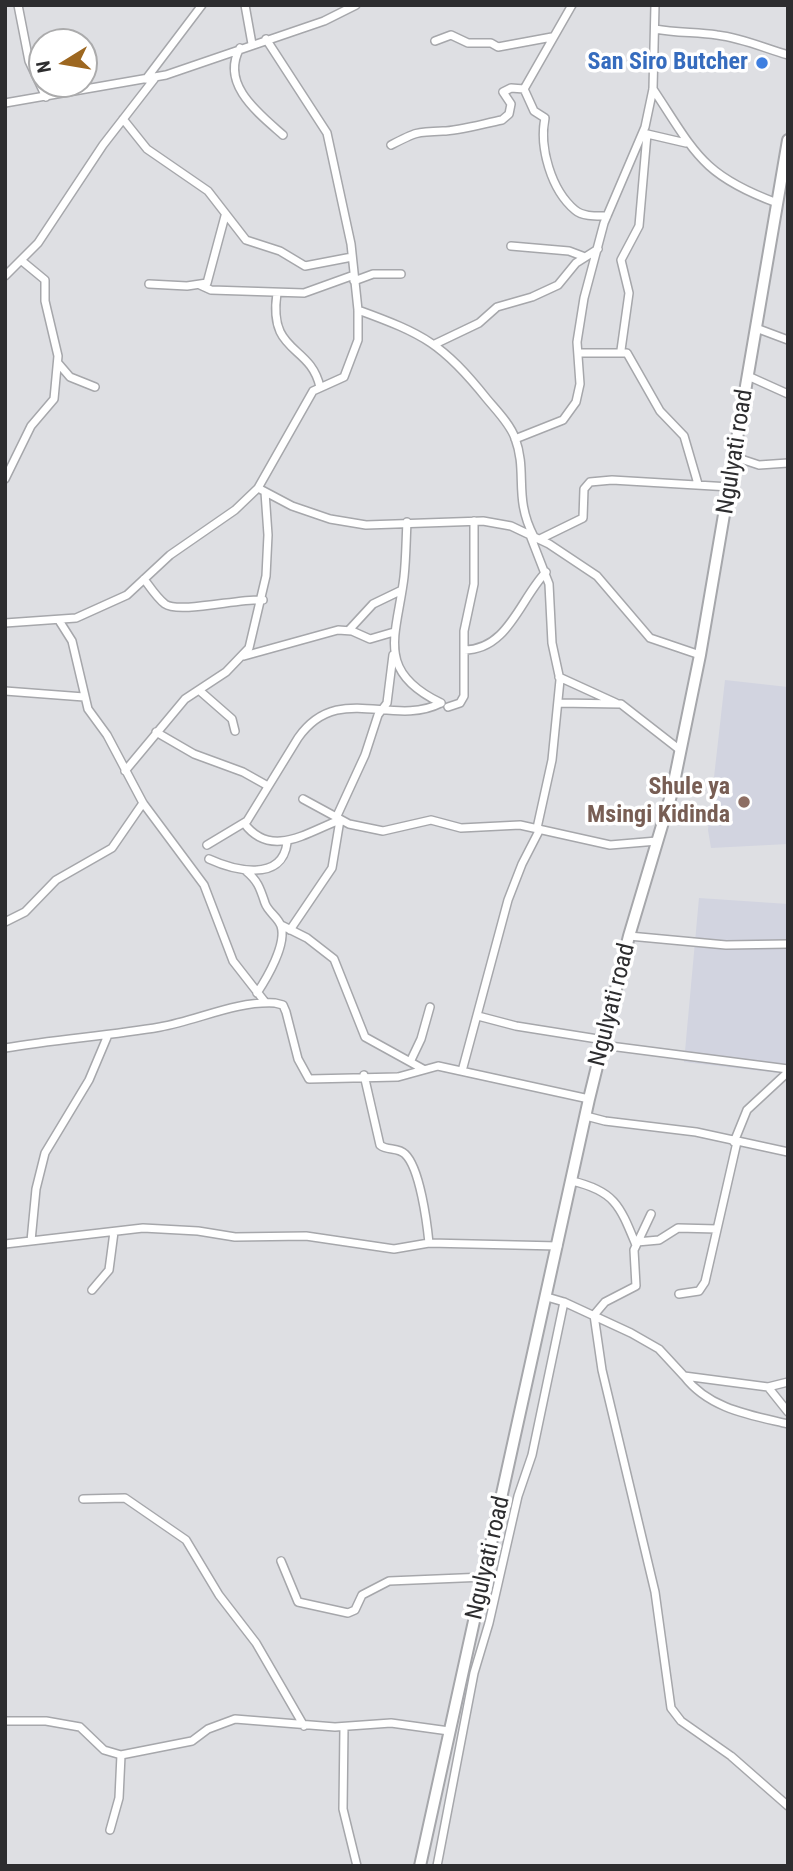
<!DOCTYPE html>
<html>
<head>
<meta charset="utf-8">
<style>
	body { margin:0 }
	#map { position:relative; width:793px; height:1871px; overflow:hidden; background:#dedfe3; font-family:"Roboto Condensed",sans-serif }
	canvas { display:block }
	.frame { position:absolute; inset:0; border:7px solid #2d2d2f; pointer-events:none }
	.north { position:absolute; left:28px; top:28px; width:70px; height:70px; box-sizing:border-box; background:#fff; border:2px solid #ababac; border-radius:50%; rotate:259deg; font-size:19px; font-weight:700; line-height:28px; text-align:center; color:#2d2d2f }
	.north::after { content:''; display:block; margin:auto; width:24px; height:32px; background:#9d6720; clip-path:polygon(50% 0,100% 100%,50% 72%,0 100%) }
</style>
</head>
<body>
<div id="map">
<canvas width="793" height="1871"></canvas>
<div class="frame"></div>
<div class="north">N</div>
</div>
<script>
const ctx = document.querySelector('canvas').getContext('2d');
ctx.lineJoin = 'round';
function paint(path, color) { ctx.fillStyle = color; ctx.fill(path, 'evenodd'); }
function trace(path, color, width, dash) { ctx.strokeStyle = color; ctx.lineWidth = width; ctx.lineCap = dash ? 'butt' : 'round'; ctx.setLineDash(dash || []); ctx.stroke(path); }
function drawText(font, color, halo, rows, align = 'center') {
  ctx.font = font + ' "Roboto Condensed",sans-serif'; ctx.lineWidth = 7; ctx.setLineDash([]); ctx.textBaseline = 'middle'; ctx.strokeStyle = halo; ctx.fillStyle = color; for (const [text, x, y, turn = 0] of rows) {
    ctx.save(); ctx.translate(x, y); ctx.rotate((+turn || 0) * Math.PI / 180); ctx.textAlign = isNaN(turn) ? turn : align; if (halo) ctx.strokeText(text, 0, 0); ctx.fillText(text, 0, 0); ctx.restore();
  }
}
const built = new Path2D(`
	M725 680 788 687V844L711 848 708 830Z
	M699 898 788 904V1074L684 1062Z`);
const street = new Path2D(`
	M18 5 29 61 46 97
	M245 5 252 44
	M655 29C676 33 697 32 717 35 742 38 764 48 788 55
	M435 41 451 35 468 43H491L498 47 552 37
	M240 48C220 84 258 113 283 135
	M146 79 202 5
	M524 89 534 111 545 118C539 147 551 190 575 210 583 217 597 216 607 216
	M653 89C695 152 701 175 777 203
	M5 103 166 75 324 21 356 5
	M123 119 147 149 208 191 246 240 280 251 305 266 352 257
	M643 133 686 143
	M391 145C416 132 416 132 443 131 458 131 486 123 502 120L509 114 511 104 503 92 511 88 524 89 572 5
	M511 246 569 251 585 257
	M5 276 38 243 103 145 155 78
	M354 281 373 274H401
	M149 284 187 286 207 283 225 216
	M200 285 211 290 304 293 354 275
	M277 293C268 355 310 343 320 387
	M358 310C424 334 443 344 487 399 497 411 510 424 515 438 528 473 513 497 534 537
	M756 328 788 340
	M435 344 479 323 497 307 532 297 558 285 576 263 598 249
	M621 350 629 293 621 260 639 226 647 134
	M578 353H627L660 411 684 436 698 484
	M58 363 70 377 95 387
	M748 376 788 394
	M515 439 563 420 576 402 580 384 577 342 584 298 604 223 645 127 653 89 655 5
	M735 457 759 465 788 463
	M5 479 31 426 54 399 58 356 45 301V280L22 261
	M258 488 292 506 330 519 366 525 483 521 511 526 549 544 597 576 650 638 700 655
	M407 522C406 540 406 559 404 577 397 635 374 671 441 703
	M530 535 549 584 552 643 560 680 552 760 537 828
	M540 539 583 518 584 489 590 482 612 480 730 487
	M144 579C150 587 157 598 165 604 179 614 241 598 263 600
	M60 622 72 641 88 709 107 735 143 803 204 885 233 961 265 1002
	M5 623 76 618 127 595 170 555 235 510 258 488 313 391 344 377 358 340V310L351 244 327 133 266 39
	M349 630 373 604 402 590
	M464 650C508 650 520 599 546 572
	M244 656 338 630 352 631 370 639 394 632
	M559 677 616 703
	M5 691 84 697
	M200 691 232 719 235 731
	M558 703 621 704 680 750
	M448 707 460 703 464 696V631L474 584V521
	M156 732 194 754 243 772 268 786
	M125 771 185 699 226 672 249 648 266 576 268 535 265 492
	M303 799 349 824 383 831 431 820 461 828 520 825 610 845 657 841
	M336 818 365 755 378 715 387 703 393 655
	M244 823C271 860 309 831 340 820L332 868 290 930
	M207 845 247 821 298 738C338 681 392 728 441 703
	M209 859C233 870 282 883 287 843
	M246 871C258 881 260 888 265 903 268 912 278 917 281 926 287 944 267 978 257 993
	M5 922 25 912 56 880 112 848 143 803
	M281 925 307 938 334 959 365 1037 423 1069
	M629 936 726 945 788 944
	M478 1016 516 1026 604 1040
	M602 1045 788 1069
	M5 1048C56 1039 108 1036 160 1027 199 1020 235 1001 275 1003L283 1005 286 1012 298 1059 309 1079 398 1077 438 1066 589 1099
	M411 1060 421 1039 430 1007
	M462 1071 508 900 522 864 540 829
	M364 1075 380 1145C387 1151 398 1147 405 1154 420 1168 427 1223 429 1243
	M586 1116 605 1121 696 1132 788 1152
	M734 1142 747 1110 788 1072
	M572 1181C615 1191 620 1206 636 1245
	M651 1214 634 1250 636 1286 605 1302 594 1315 602 1370 655 1592 671 1708 681 1721 731 1756 788 1806
	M31 1241 36 1189 45 1153 89 1080 108 1035
	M637 1242 659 1240 678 1228 717 1229
	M5 1244 143 1228 198 1231 235 1237 306 1236 394 1249 429 1243 558 1246
	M92 1290 109 1270 114 1232
	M679 1294 699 1291 705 1282 737 1142
	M547 1297 564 1302 631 1333 659 1349 684 1376 768 1387 788 1412
	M684 1376C709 1409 750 1415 788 1424
	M768 1387 788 1382
	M83 1499 125 1498 186 1540 219 1595 256 1643 304 1726
	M281 1561 298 1602 348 1613 355 1610 362 1595 389 1581 485 1577
	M5 1721H46L80 1727 104 1750 121 1755 192 1741 208 1729 235 1719 335 1727 391 1723 449 1731
	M344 1727 343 1809 357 1866
	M110 1830 119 1798 121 1755
	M437 1866 474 1673 489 1623 518 1496 532 1455 564 1302`);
const secondary = new Path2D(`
	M420 1866 589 1099 629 936 672 792 700 655 788 140`);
const markers = [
	[762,63,7,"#3f7fe0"],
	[744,802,7,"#8d6e63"]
];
const shopNames = [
	["San Siro Butcher",748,63]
];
const streetNames = [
	["Ngulyati road",736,452,-81],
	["Ngulyati road",613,1005,-76],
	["Ngulyati road",489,1558,-77]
];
const educationNames = [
	["Shule ya",730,788],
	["Msingi Kidinda",730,816]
];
paint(built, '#d2d4e0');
trace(street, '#a6a7ab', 10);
trace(secondary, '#a6a7ab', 14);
trace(street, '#fff', 7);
trace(secondary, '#fff', 10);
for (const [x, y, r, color] of markers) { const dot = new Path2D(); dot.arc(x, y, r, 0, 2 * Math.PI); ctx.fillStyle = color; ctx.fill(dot); trace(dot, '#fff', 2.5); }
drawText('bold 24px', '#366cbe', '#fff', shopNames, 'right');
drawText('24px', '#2d2d2f', '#fff', streetNames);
drawText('bold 24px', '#785e54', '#fff', educationNames, 'right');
</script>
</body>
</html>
